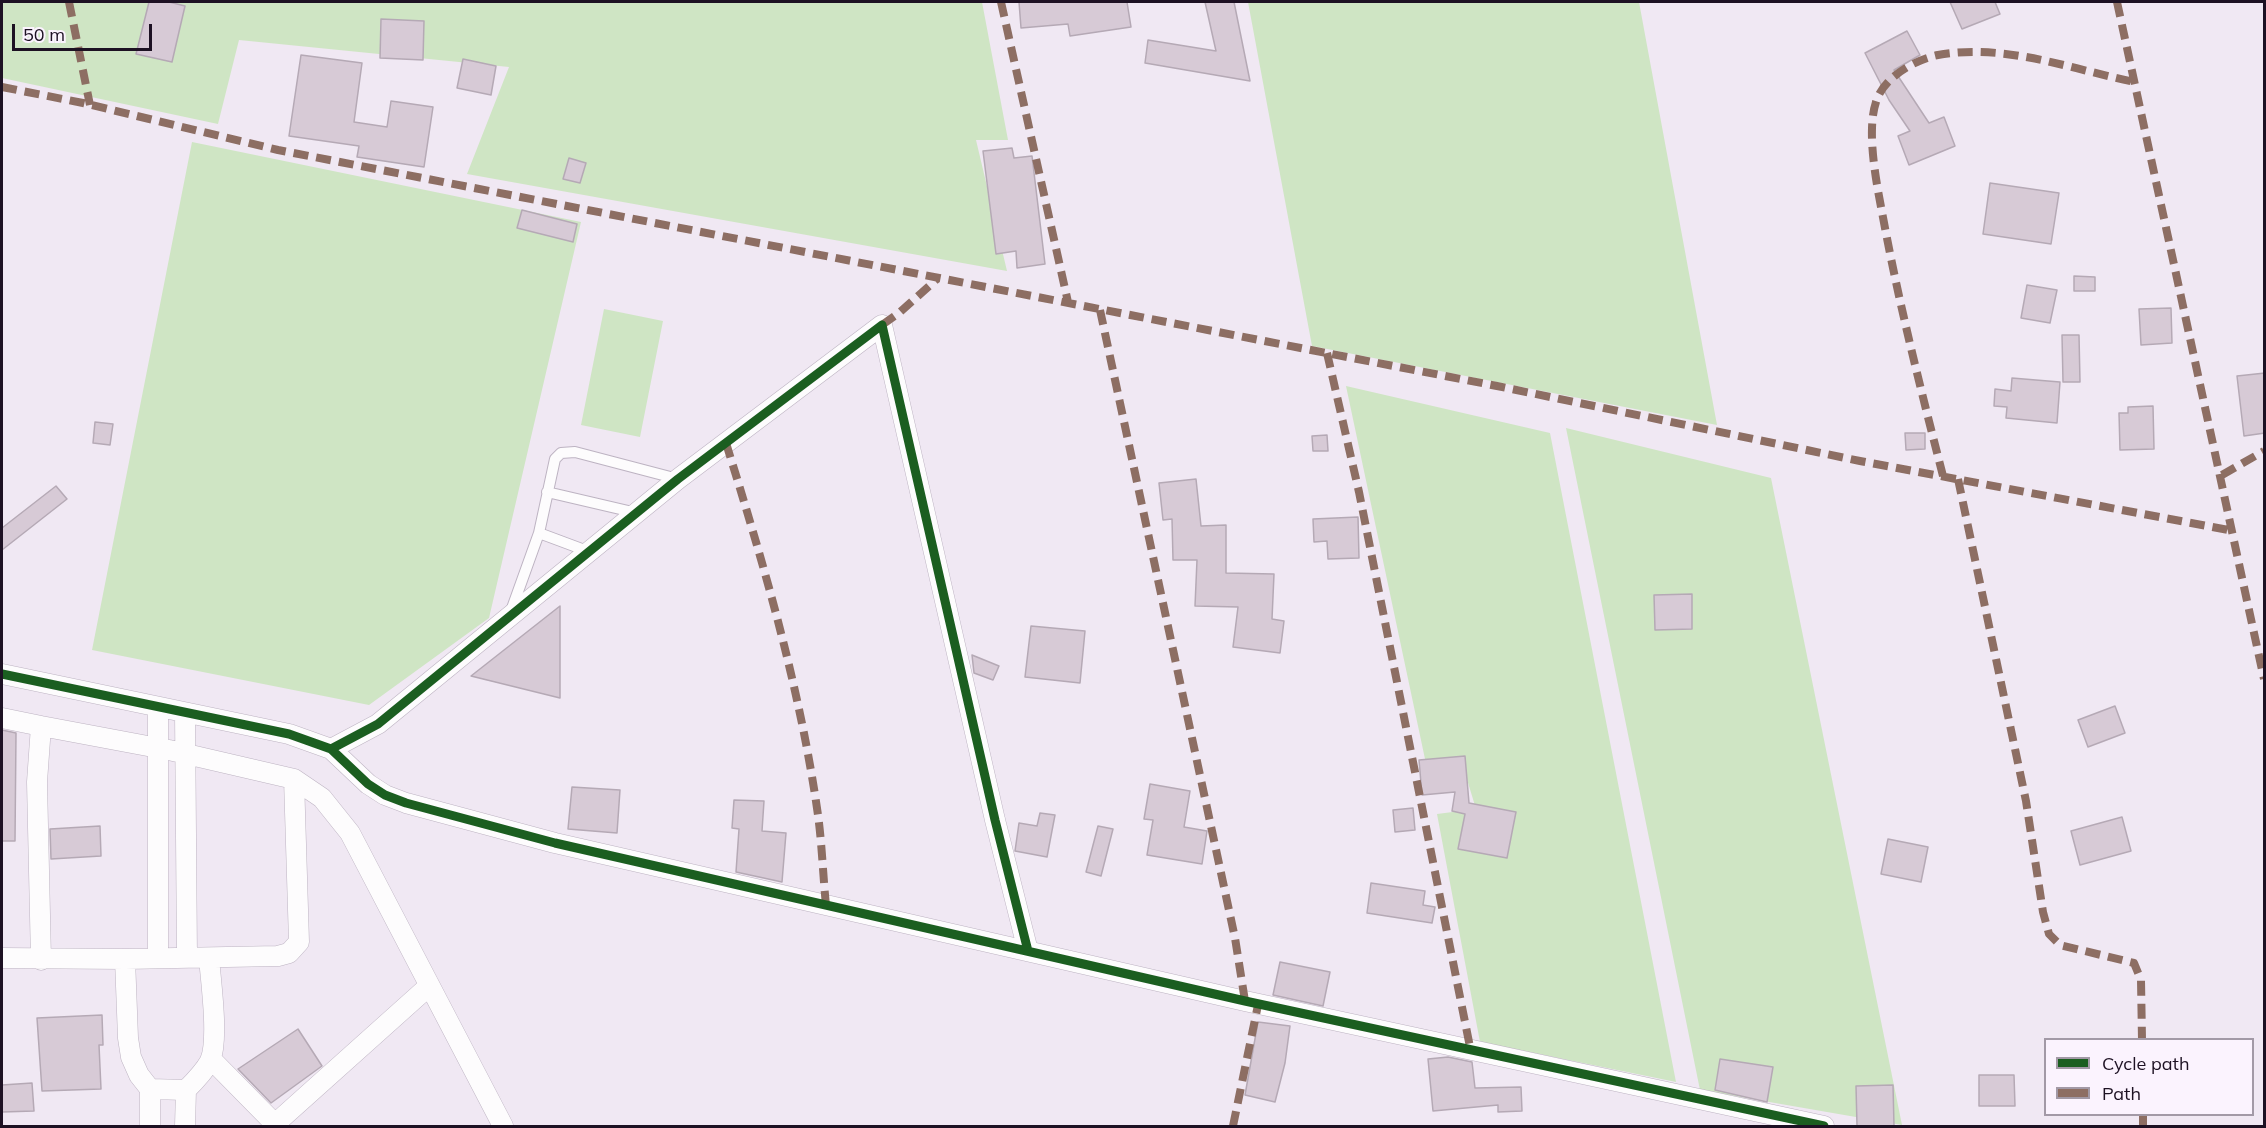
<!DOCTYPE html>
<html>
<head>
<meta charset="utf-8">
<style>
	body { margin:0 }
	#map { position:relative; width:2266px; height:1128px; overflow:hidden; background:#f0e8f3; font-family:Mulish,sans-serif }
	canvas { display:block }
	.frame { position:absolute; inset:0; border:3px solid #1d1123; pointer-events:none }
	.legend { position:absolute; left:2044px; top:1038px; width:210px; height:78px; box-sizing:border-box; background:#fbf3fe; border:2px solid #a299a6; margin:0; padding:8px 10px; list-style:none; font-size:18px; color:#1d1123 }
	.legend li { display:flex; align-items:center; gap:12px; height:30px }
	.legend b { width:30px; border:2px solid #a299a6 }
	.scale { position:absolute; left:12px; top:24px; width:140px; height:27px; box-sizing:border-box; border:3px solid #1d1123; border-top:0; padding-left:8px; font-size:18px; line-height:21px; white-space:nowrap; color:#1d1123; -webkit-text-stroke:4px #fbf3fe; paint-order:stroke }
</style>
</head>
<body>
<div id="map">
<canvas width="2266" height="1128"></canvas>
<div class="frame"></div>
<ul class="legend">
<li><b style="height:8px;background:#1b5e20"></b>Cycle path</li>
<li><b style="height:8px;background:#8d6e63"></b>Path</li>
</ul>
<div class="scale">50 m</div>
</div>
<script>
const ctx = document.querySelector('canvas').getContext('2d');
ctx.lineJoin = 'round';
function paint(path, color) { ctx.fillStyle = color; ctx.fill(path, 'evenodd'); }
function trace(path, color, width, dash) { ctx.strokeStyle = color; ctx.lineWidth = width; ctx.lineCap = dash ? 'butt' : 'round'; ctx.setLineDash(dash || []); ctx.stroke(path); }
const green = new Path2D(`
	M2 2H982L1008 140H976L1007 271 467 174 509 67 239 40 218 124 2 78Z
	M1248 2H1639L1717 425 1312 346Z
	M192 142 581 222 489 618 369 705 92 650Z
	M604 309 663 321 640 437 581 425Z
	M1346 386 1550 433 1676 1082 1480 1042 1437 814 1476 809 1462 763 1425 759Z
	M1566 428 1771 478 1902 1125 1700 1090Z`);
const building = new Path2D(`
	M149 2H169L185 6 172 62 136 54Z
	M1019 2H1127L1131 27 1070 36 1068 24 1021 28Z
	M1205 2H1234L1250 81 1145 63 1148 40 1216 51Z
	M1950 2H1995L2000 14 1962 29Z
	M381 19 424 21 423 60 380 58Z
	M1907 31 1920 55 1894 70 1929 123 1944 117 1955 146 1909 165 1898 136 1910 131 1889 100 1865 53Z
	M301 55 362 63 354 122 387 127 391 101 433 107 424 167 357 157 359 146 289 136Z
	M463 59 496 66 491 95 457 88Z
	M1012 148 1014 158 1032 156 1045 264 1017 268 1016 251 996 254 983 151Z
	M569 158 586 163 580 183 563 179Z
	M1990 183 2059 193 2051 244 1983 234Z
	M522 210 577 224 573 242 517 228Z
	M2074 276 2095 277V291H2074Z
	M2027 285 2057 290 2050 323 2021 318Z
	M2171 308 2172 343 2141 345 2139 309Z
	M2062 335H2079L2080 382H2063Z
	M2265 373V433L2244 436 2237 376Z
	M2012 378 2060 382 2057 423 2006 418 2007 407 1994 406 1995 389 2011 391Z
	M2153 406 2154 449 2120 450 2119 413H2128V407Z
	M95 422 113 424 110 445 93 443Z
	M1905 433H1925V449L1906 450Z
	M1327 435 1328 451H1313L1312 436Z
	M1196 479 1201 526 1226 525V573L1274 574 1272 619 1284 621 1280 653 1233 647 1238 607 1195 606 1197 560H1173L1172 519 1163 520 1159 483Z
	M56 486 67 499 2 550V528Z
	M1358 517 1359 558 1328 559 1327 541 1314 542 1313 519Z
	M1692 594V629L1655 630 1654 595Z
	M560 606V698L471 676Z
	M1031 626 1085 631 1080 683 1025 677Z
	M972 655 999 666 993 680 974 673Z
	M2115 706 2125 733 2088 747 2078 720Z
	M2 730 16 733 15 841H2Z
	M1465 756 1469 803 1516 812 1507 858 1458 849 1465 814 1452 811 1455 792 1422 795 1419 760Z
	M1150 784 1190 791 1184 827 1207 831 1202 864 1147 855 1153 820 1144 819Z
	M572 787 620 790 617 833 568 829Z
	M734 800 764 801 762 831 786 833 782 882 736 872 739 829 732 828Z
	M1413 808 1415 830 1395 832 1393 810Z
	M1040 813 1055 815 1047 857 1015 851 1019 823 1037 826Z
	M2122 817 2131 851 2080 865 2071 831Z
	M100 826 101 856 51 859 50 829Z
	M1098 826 1113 829 1101 876 1086 872Z
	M1888 839 1928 847 1921 882 1881 874Z
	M1371 883 1425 891 1423 905 1435 907 1432 923 1367 913Z
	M1280 962 1330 972 1323 1006 1273 995Z
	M102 1015 103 1045H99L101 1089 42 1091 37 1018Z
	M1258 1022 1290 1026 1285 1063 1275 1102 1245 1095Z
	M298 1029 322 1066 271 1103 238 1069Z
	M1448 1057 1472 1062 1475 1088 1521 1087 1522 1111 1498 1112V1105L1433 1111 1428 1059Z
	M1720 1059 1773 1067 1767 1102 1715 1090Z
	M1979 1075H2014L2015 1106H1979Z
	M32 1083 34 1111 2 1112V1085Z
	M1893 1085 1894 1126H1857L1856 1086Z`);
const service = new Path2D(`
	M547 492 637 513
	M539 533 590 552
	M511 611 539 533 555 459 561 453 575 452 678 479`);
const minor = new Path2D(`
	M2 674 289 734 331 749 368 784 385 795 406 803 555 843 1245 1001 1824 1126
	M158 707V958
	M185 713 187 958
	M2 718 41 726
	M331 749 378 724 678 479 882 325 995 820 1028 951
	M2 958 125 959 278 956 289 953 299 942 294 779
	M125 959 128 1038 131 1057 139 1075 150 1089V1126
	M41 960 37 782 41 726 169 750 294 779 322 798 350 833 503 1126
	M211 1059 277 1126
	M150 1089 186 1090
	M275 1124 429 986
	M185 1126 186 1090C195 1081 204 1072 210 1061 219 1040 211 983 209 958`);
const quiet = new Path2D(`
	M69 2 90 105
	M1001 2 1068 302
	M2117 2 2264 679
	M2 87 83 103 278 150 1497 386 1860 461 2234 531
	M1100 310 1235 938 1245 1001
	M882 325 899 313 937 279
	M1327 353 1359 492 1471 1052
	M726 443C764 565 800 688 818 815 822 845 823 875 826 906
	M2222 475 2264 451
	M1943 476C1922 394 1901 312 1885 228 1879 195 1865 135 1876 102 1883 78 1914 60 1938 55 2005 43 2070 69 2135 82
	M1958 479 2026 801 2043 912 2049 934 2060 945 2134 963 2141 980 2142 1040
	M1233 1126 1258 1005
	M2143 1126V1114`);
const cycleway = new Path2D(`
	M2 674 289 734 331 749 368 784 385 795 406 803 555 843 1245 1001 1824 1126
	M331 749 378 724 678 479 882 325 995 820 1028 951`);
paint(green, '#cfe5c4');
paint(building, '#d7cad6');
trace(building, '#b5a9b5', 1.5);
trace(service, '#bdb3c2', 12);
trace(minor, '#bdb3c2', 21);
trace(service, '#fdfcfd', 10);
trace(minor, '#fdfcfd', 20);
trace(quiet, '#8d6e63', 8, [15, 8]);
trace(cycleway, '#1b5e20', 9);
</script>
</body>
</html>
